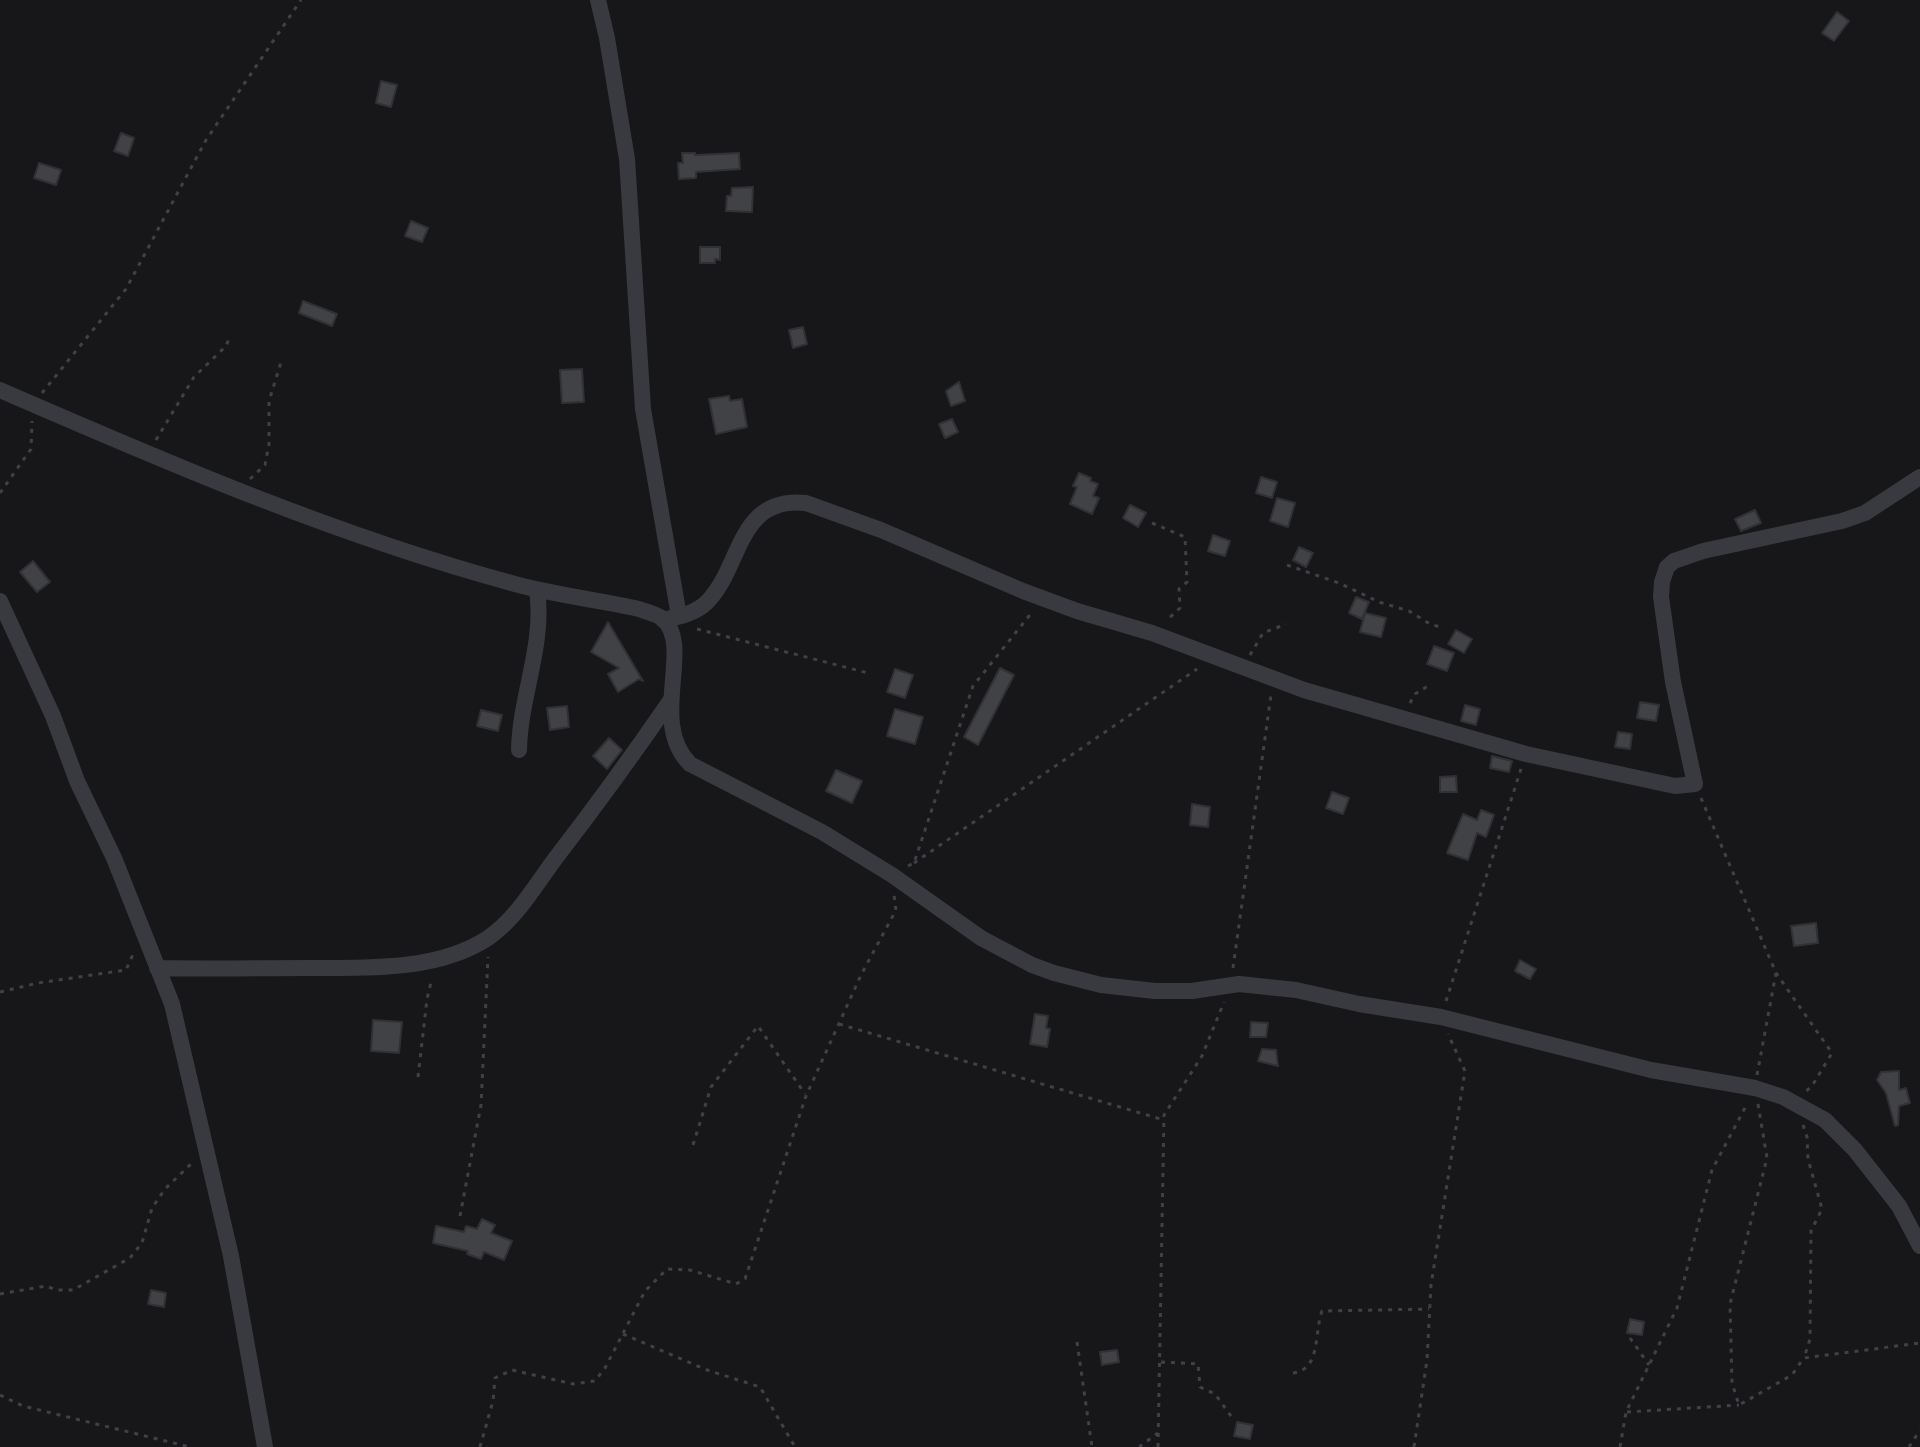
<!DOCTYPE html>
<html>
<head>
<meta charset="utf-8">
<style>
	body { margin:0 }
	canvas { display:block; background:#171719 }
</style>
</head>
<body>
<canvas width="1920" height="1447"></canvas>
<script>
const ctx = document.querySelector('canvas').getContext('2d');
ctx.lineJoin = 'round';
function paint(path, color) { ctx.fillStyle = color; ctx.fill(path, 'evenodd'); }
function trace(path, color, width, dash) { ctx.strokeStyle = color; ctx.lineWidth = width; ctx.lineCap = dash ? 'butt' : 'round'; ctx.setLineDash(dash || []); ctx.stroke(path); }
const building = new Path2D(`
	M1837 12 1849 21 1834 41 1822 33Z
	M381 81 397 85 391 107 376 103Z
	M121 133 134 138 128 156 114 151Z
	M682 153H695V155L739 153 740 169 696 172V178L679 179 678 163H683Z
	M39 163 61 170 56 185 34 178Z
	M753 187 752 212 726 211 727 196H731L732 188Z
	M411 221 428 228 422 242 405 236Z
	M700 247H720V260L715 259V263H700Z
	M303 301 337 314 332 326 299 313Z
	M803 327 807 344 793 348 789 330Z
	M582 369 584 402 562 403 560 370Z
	M959 382 965 401 951 406 946 391Z
	M729 396 730 401 742 399 747 427 716 434 709 399Z
	M952 419 958 432 945 438 939 424Z
	M1079 473 1091 478 1090 481 1098 484 1093 496 1099 498 1092 514 1070 504 1077 487 1073 486Z
	M1261 477 1277 482 1272 498 1256 493Z
	M1277 498 1295 503 1288 527 1270 521Z
	M1130 505 1146 513 1138 527 1123 518Z
	M1755 510 1761 523 1741 531 1735 519Z
	M1213 535 1230 541 1225 556 1208 551Z
	M1299 547 1313 553 1306 567 1293 560Z
	M33 561 50 582 37 592 20 572Z
	M1356 597 1369 602 1362 619 1349 613Z
	M1365 613 1386 618 1381 637 1360 632Z
	M608 622 643 681 639 679 618 692 608 674 619 668 591 652Z
	M1456 630 1472 639 1464 653 1448 644Z
	M1434 646 1454 653 1447 671 1427 664Z
	M1000 668 1014 675 978 745 964 737Z
	M895 669 913 675 905 698 887 692Z
	M1640 702 1659 705 1656 721 1637 718Z
	M1465 705 1480 709 1476 725 1461 721Z
	M567 706 569 727 550 730 547 708Z
	M895 709 923 717 915 744 887 736Z
	M481 710 502 715 498 731 477 726Z
	M1618 732 1632 734 1630 749 1615 747Z
	M609 738 622 750 607 769 593 756Z
	M1492 756 1512 761 1509 772 1490 768Z
	M836 770 862 781 852 803 826 791Z
	M1456 776 1457 792H1440V777Z
	M1332 792 1349 798 1343 814 1326 808Z
	M1192 804 1210 807 1208 827 1190 825Z
	M1481 810 1494 815 1486 837 1477 833 1468 860 1447 853 1463 814 1477 820Z
	M1816 923 1818 943 1794 946 1791 926Z
	M1520 960 1536 969 1530 979 1515 971Z
	M1035 1014 1048 1016 1046 1028 1050 1029 1047 1047 1030 1044Z
	M373 1020 402 1022 399 1053 371 1051Z
	M1251 1022 1268 1023 1266 1037H1250Z
	M1262 1049 1276 1050 1278 1066 1258 1061Z
	M1899 1071V1090L1906 1088 1910 1103 1899 1106 1898 1125 1895 1126 1886 1093 1877 1080 1881 1072Z
	M482 1219 495 1225 491 1233 512 1241 504 1260 484 1252 481 1259 467 1254 468 1251 433 1243 436 1226 464 1232 466 1226 477 1229Z
	M151 1290 166 1293 164 1307 148 1304Z
	M1630 1319 1644 1322 1642 1335 1627 1333Z
	M1117 1350 1119 1362 1102 1365 1100 1352Z
	M1237 1422 1253 1425 1250 1439 1234 1436Z`);
const path = new Path2D(`
	M42 393 126 289 206 140 301 0
	M156 440 194 377 226 346 230 337
	M250 479 265 465 269 444V401L282 359
	M0 493 31 449 32 421
	M1152 523 1185 537 1187 582 1179 589 1180 608 1167 620
	M1287 565 1339 583 1379 602 1409 611 1430 624 1440 627
	M697 629 868 673
	M1250 655 1263 633 1286 624
	M1410 703 1415 694 1428 686
	M1701 798 1776 973 1832 1053 1812 1086 1804 1093
	M914 863 1197 669
	M908 866 914 863 973 686 1033 611
	M1233 968 1271 695
	M0 992 38 983 126 970 134 952
	M1446 1001 1521 769
	M839 1024 1164 1120
	M1757 1075 1776 973
	M418 1077 427 999 432 978
	M1758 1104 1767 1158 1730 1304 1732 1383 1739 1405 1792 1375 1803 1359
	M1803 1125 1807 1137 1808 1159 1822 1209 1811 1231 1810 1339 1804 1358 1920 1343
	M693 1145 711 1087 758 1026 805 1094
	M460 1216 481 1105 488 957
	M0 1294 46 1286 56 1290H73L130 1258 142 1243 152 1208 165 1189 192 1163
	M623 1334 707 1370 760 1387 795 1447
	M1630 1338 1649 1365
	M1077 1342 1092 1447
	M1161 1362 1198 1364 1200 1387 1215 1394 1231 1416
	M1293 1373C1321 1370 1314 1333 1322 1311L1429 1309
	M0 1395 23 1406 190 1447
	M1627 1412 1739 1405
	M480 1447 493 1401 495 1378 512 1370 573 1384 595 1381 605 1368 645 1291 667 1269 690 1270 736 1284 745 1279 806 1096 861 975 896 910 894 895
	M1139 1447 1158 1433
	M1158 1447 1164 1115 1202 1056 1224 1002
	M1414 1447 1427 1360 1431 1285 1465 1071 1448 1034
	M1620 1447 1626 1412 1677 1308 1712 1170 1747 1104
	M1909 1447 1920 1430`);
const minor = new Path2D(`
	M598 0 607 38 627 159 643 409 679 616
	M0 390C168 463 337 536 515 584 556 595 598 600 639 609 647 612 657 614 663 619 694 647 648 722 690 764L822 832 892 875 981 938 1032 965 1054 973 1101 985 1155 991H1192L1239 984 1296 990 1359 1004 1441 1017 1651 1070 1755 1088 1783 1097 1825 1120 1855 1150 1899 1206 1920 1246
	M0 601 53 716 77 781 114 858 172 1004 231 1256 265 1447
	M663 620C679 617 697 613 708 601 742 566 737 496 806 503L881 530 1023 591 1077 611 1152 633 1304 690 1526 754 1675 786 1695 784 1673 682 1661 597 1662 582 1667 567 1674 561 1703 551 1842 521 1865 513 1920 477
	M519 750C520 696 545 644 537 590
	M157 968C208 969 259 968 310 968 367 968 438 971 488 938 516 919 535 886 555 859 595 807 633 755 670 701`);
paint(building, '#414246');
trace(building, '#313135', 2);
trace(path, '#3e4146', 3, [4, 6]);
trace(minor, '#383a3f', 16);
</script>
</body>
</html>
